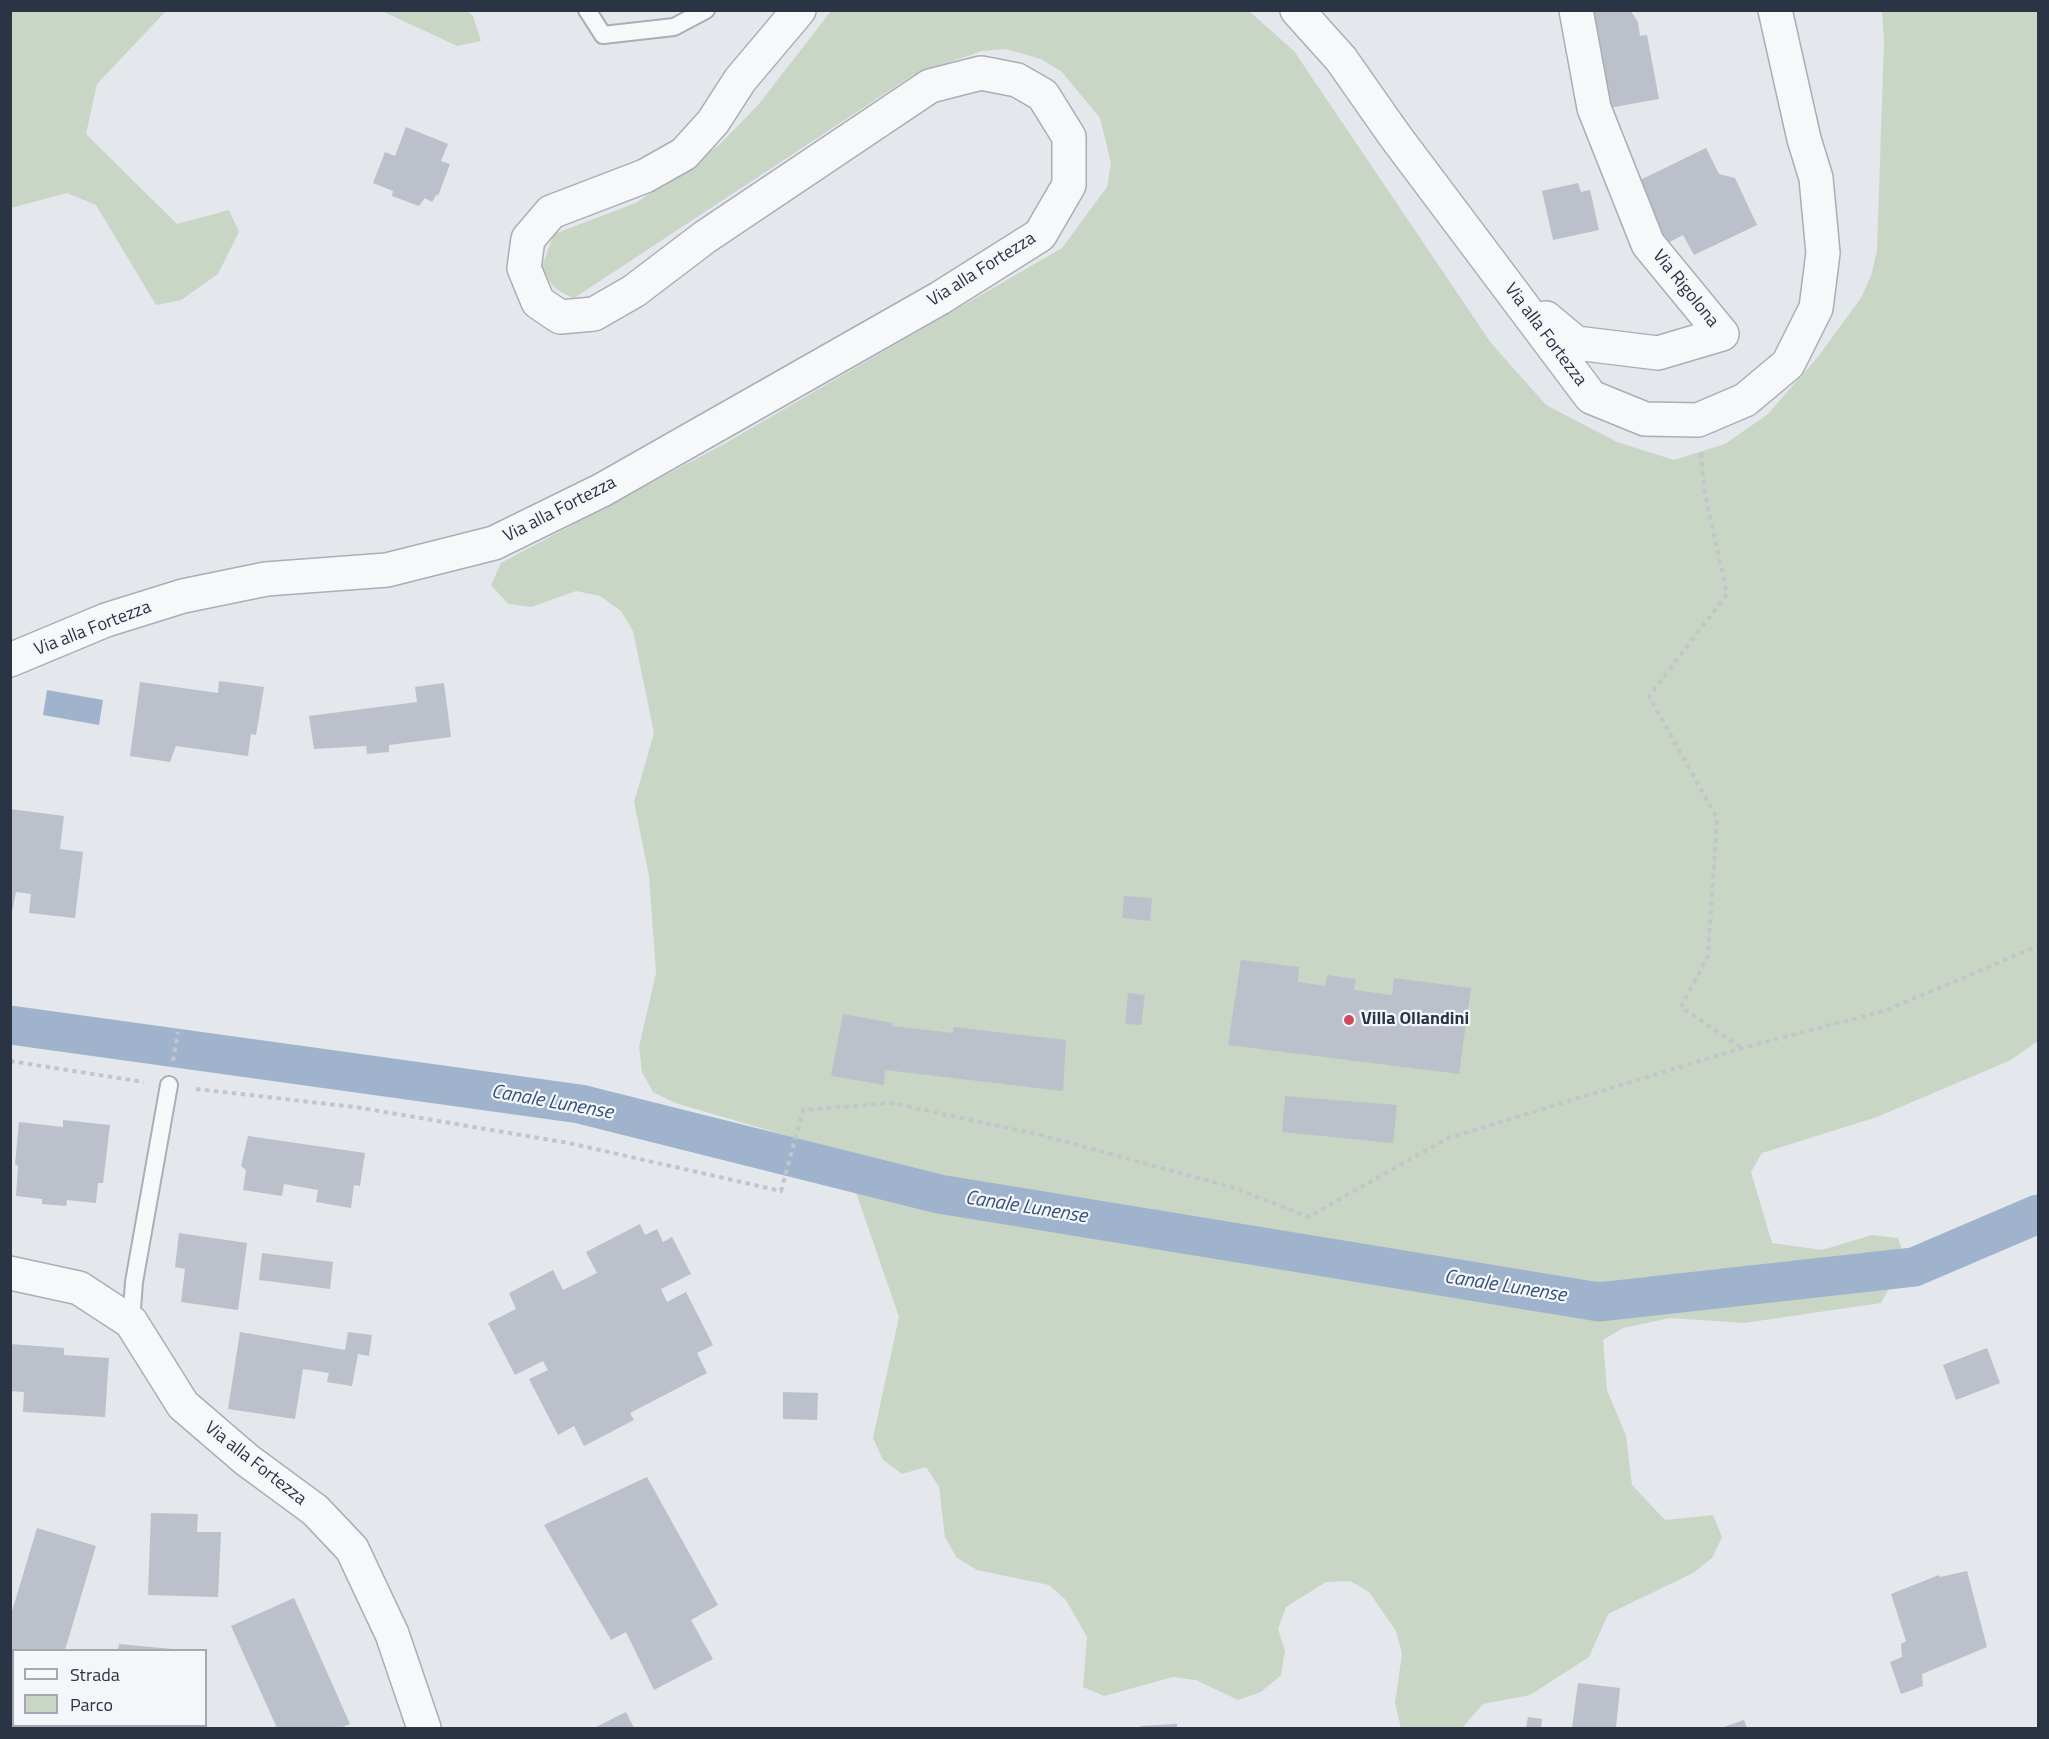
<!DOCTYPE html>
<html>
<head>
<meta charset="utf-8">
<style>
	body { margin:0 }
	#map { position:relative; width:2049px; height:1739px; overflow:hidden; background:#e4e7ec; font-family:"Titillium Web",sans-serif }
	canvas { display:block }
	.frame { position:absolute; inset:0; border:12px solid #2b3445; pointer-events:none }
	.legend { position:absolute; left:12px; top:1649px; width:195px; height:78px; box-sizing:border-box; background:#f4f6f9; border:2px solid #a4a8b1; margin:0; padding:8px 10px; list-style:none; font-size:18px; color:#2b3445 }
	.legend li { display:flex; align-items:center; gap:12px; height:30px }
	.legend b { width:30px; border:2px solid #a4a8b1 }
</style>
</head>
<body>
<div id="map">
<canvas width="2049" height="1739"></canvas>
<div class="frame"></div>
<ul class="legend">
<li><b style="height:8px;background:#f7f8fa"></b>Strada</li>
<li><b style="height:16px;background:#c9d6c5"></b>Parco</li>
</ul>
</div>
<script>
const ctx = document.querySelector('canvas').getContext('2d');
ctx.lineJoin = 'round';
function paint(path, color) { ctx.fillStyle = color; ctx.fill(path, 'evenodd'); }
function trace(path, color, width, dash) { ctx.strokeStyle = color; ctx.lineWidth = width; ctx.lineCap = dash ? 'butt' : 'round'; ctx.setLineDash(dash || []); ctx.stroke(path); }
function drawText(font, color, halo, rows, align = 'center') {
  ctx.font = font + ' "Titillium Web",sans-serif'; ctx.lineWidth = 4.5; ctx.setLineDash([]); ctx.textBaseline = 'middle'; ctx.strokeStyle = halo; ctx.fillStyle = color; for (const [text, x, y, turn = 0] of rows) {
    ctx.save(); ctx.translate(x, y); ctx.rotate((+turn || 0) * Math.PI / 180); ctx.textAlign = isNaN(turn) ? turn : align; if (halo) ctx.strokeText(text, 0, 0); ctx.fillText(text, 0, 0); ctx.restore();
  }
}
const green = new Path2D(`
	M11 10 166 11 97 84 86 134 177 224 229 210 239 232 218 274 181 300 156 305 96 205 67 193 11 208Z
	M382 11H467L473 16 481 41 457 46Z
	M831 11H1249L1294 51 1491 343 1546 405 1617 442 1674 460 1725 444 1768 414 1817 358 1861 298 1871 276 1877 250 1884 42 1882 11H2038V1041L2011 1060 1877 1117 1762 1153 1751 1172 1772 1243 1822 1250 1872 1235 1898 1238 1905 1260 1881 1303 1744 1323 1670 1318 1623 1328 1603 1340 1607 1390 1626 1436 1632 1485 1665 1520 1713 1515 1722 1537 1712 1558 1693 1573 1608 1614 1589 1657 1530 1695 1483 1704 1462 1728H1401L1395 1703 1402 1654 1396 1631 1369 1592 1350 1581 1326 1582 1286 1607 1278 1629 1285 1651 1281 1675 1261 1692 1238 1700 1196 1680 1173 1677 1104 1696 1083 1687 1087 1637 1066 1600 1049 1585 977 1570 957 1558 945 1537 939 1487 926 1467 902 1474 883 1460 873 1438 899 1317 851 1178 819 1145 675 1103 653 1092 642 1072 639 1047 656 973 649 876 634 802 654 733 633 631 621 611 600 596 576 591 531 607 508 604 491 585 501 563 724 444 1062 248 1107 187 1111 163 1100 118 1062 72 1041 59 1006 49 982 51 913 75 574 298C555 291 549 284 542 266L554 234 636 203 719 145 759 104Z`);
const water = new Path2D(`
	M47 690 103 700 99 725 43 715Z`);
const canal = new Path2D(`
	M10 1025 580 1104 939 1194 1599 1302 1914 1267 2038 1214`);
const building = new Path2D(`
	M1582 10H1630L1638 22 1640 36 1647 35 1659 99 1603 109Z
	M406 127 448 144 441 161 450 164 438 196 437 194 432 202 425 198 419 206 392 196 393 191 373 183 385 152 395 156Z
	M1706 148 1719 174 1735 178 1757 225 1694 255 1683 235 1664 245 1634 183Z
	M1578 183 1581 192 1590 190 1599 230 1553 240 1542 191Z
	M219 681 264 687 256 735 251 734 248 756 176 746 170 762 130 756 140 682 218 693Z
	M444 683 451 737 389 745V752L367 754 366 746 314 749 309 716 417 702 415 687Z
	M10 809 64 816 60 849 83 852 75 918 29 913 31 894 16 892 10 922Z
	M1124 896 1152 898 1150 921 1122 918Z
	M1241 960 1299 967 1298 982 1325 986 1327 975 1356 979 1354 990 1392 995 1394 978 1471 988 1459 1074 1228 1045Z
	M1128 993 1145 995 1141 1025 1125 1024Z
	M843 1014 893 1023 892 1026 953 1033 954 1027 1066 1040 1063 1091 885 1070 884 1085 831 1076Z
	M1285 1096 1397 1105 1393 1143 1282 1132Z
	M63 1120 110 1125 103 1183H98L96 1203 67 1200 66 1206 42 1204V1199L16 1196 18 1166 15 1164 19 1122 63 1127Z
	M248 1136 365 1153 360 1186 354 1185 351 1208 316 1202 318 1190 284 1184 282 1196 243 1190 246 1170 241 1166Z
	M640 1224 645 1235 657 1229 663 1242 672 1237 691 1274 661 1289 667 1302 686 1292 713 1345 697 1353 707 1373 630 1413 634 1420 584 1446 574 1426 558 1435 529 1379 548 1370 543 1361 515 1375 488 1323 516 1309 509 1293 553 1270 563 1290 597 1273 586 1252Z
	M179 1233 247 1243 238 1310 181 1302 185 1269 175 1267Z
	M262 1253 333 1262 330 1289 259 1280Z
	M240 1332 345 1350 348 1332 372 1335 369 1356 358 1354 352 1386 327 1382 329 1373 303 1369 295 1419 228 1409Z
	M10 1344 64 1348V1355L109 1358 105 1417 23 1412 24 1392 10 1391Z
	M1987 1348 2000 1383 1956 1400 1943 1365Z
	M783 1392 818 1393 817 1420 783 1419Z
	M647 1477 718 1605 691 1620 713 1659 654 1690 626 1632 611 1640 544 1525Z
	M151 1513 198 1514 197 1532H221L218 1597 148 1595Z
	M37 1528 96 1546 65 1650H14V1665L10 1664V1618Z
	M1967 1571 1987 1647 1922 1674 1923 1686 1901 1694 1890 1662 1902 1657 1901 1644 1906 1641 1891 1594 1939 1575 1940 1577Z
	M294 1598 350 1724 340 1728H277L231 1626Z
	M119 1644 172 1649V1650H118Z
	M1578 1683 1620 1688 1616 1728H1572Z
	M626 1712 634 1728H594Z
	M1528 1717 1542 1719 1541 1728H1526Z
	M1744 1720 1747 1728H1721Z
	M1177 1724V1728H1140V1726Z
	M99 1726H168V1728H99Z`);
const path = new Path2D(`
	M1701 453 1704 489 1727 594 1649 696 1717 818 1708 956 1681 1007 1742 1048
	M10 1061 144 1082
	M173 1061 178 1032
	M196 1089 355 1107 569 1143 781 1191 803 1110 892 1103 1041 1135 1235 1188 1308 1217 1448 1138 1742 1048 1887 1010 2038 946`);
const service = new Path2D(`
	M587 10 603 35 674 27 706 10
	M131 1322 134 1282 169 1085`);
const minor = new Path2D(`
	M1297 10 1341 59 1395 136 1591 397 1645 419 1698 420 1745 400 1788 364 1816 308 1823 253 1816 178 1804 139 1775 10
	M1546 318 1576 343 1658 353 1722 334 1648 244 1594 108 1576 10
	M10 660 106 620 183 596 266 579 387 570 494 543 602 490 940 298 1040 235 1069 185V137L1043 95 1017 80 981 73 930 86 705 237 634 291 594 314 560 317 538 302 524 268 528 239 551 212 645 176 684 154 713 122 740 80 799 10
	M10 1273 79 1288 131 1322 183 1405 247 1460 315 1510 352 1549 392 1634 424 1728`);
const markers = [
	[1349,1020,6,"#d1495b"]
];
const streetNames = [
	["Via alla Fortezza",982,270,-32],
	["Via Rigolona",1685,289,51],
	["Via alla Fortezza",1545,335,53],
	["Via alla Fortezza",560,510,-27],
	["Via alla Fortezza",93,629,-21],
	["Via alla Fortezza",255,1464,38]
];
const poiNames = [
	["Villa Ollandini",1361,1020]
];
const waterNames = [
	["Canale Lunense",552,1103,10],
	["Canale Lunense",1026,1208,9],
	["Canale Lunense",1505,1287,9]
];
paint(green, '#c9d6c5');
paint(water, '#9fb4cc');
trace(canal, '#9fb4cc', 39);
paint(building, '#bbc0ca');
trace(service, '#a9aeb7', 20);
trace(minor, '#a9aeb7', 36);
trace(path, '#c2c5cb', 4, [4.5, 4.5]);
trace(service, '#f7f8fa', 16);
trace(minor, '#f7f8fa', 33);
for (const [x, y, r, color] of markers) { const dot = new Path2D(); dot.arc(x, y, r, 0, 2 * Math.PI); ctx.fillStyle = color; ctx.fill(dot); trace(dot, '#f4f6f9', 2); }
drawText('18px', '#2b3445', '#f4f6f9', streetNames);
drawText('bold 18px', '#2b3445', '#f4f6f9', poiNames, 'left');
drawText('italic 20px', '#34527a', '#f4f6f9', waterNames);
</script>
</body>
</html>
